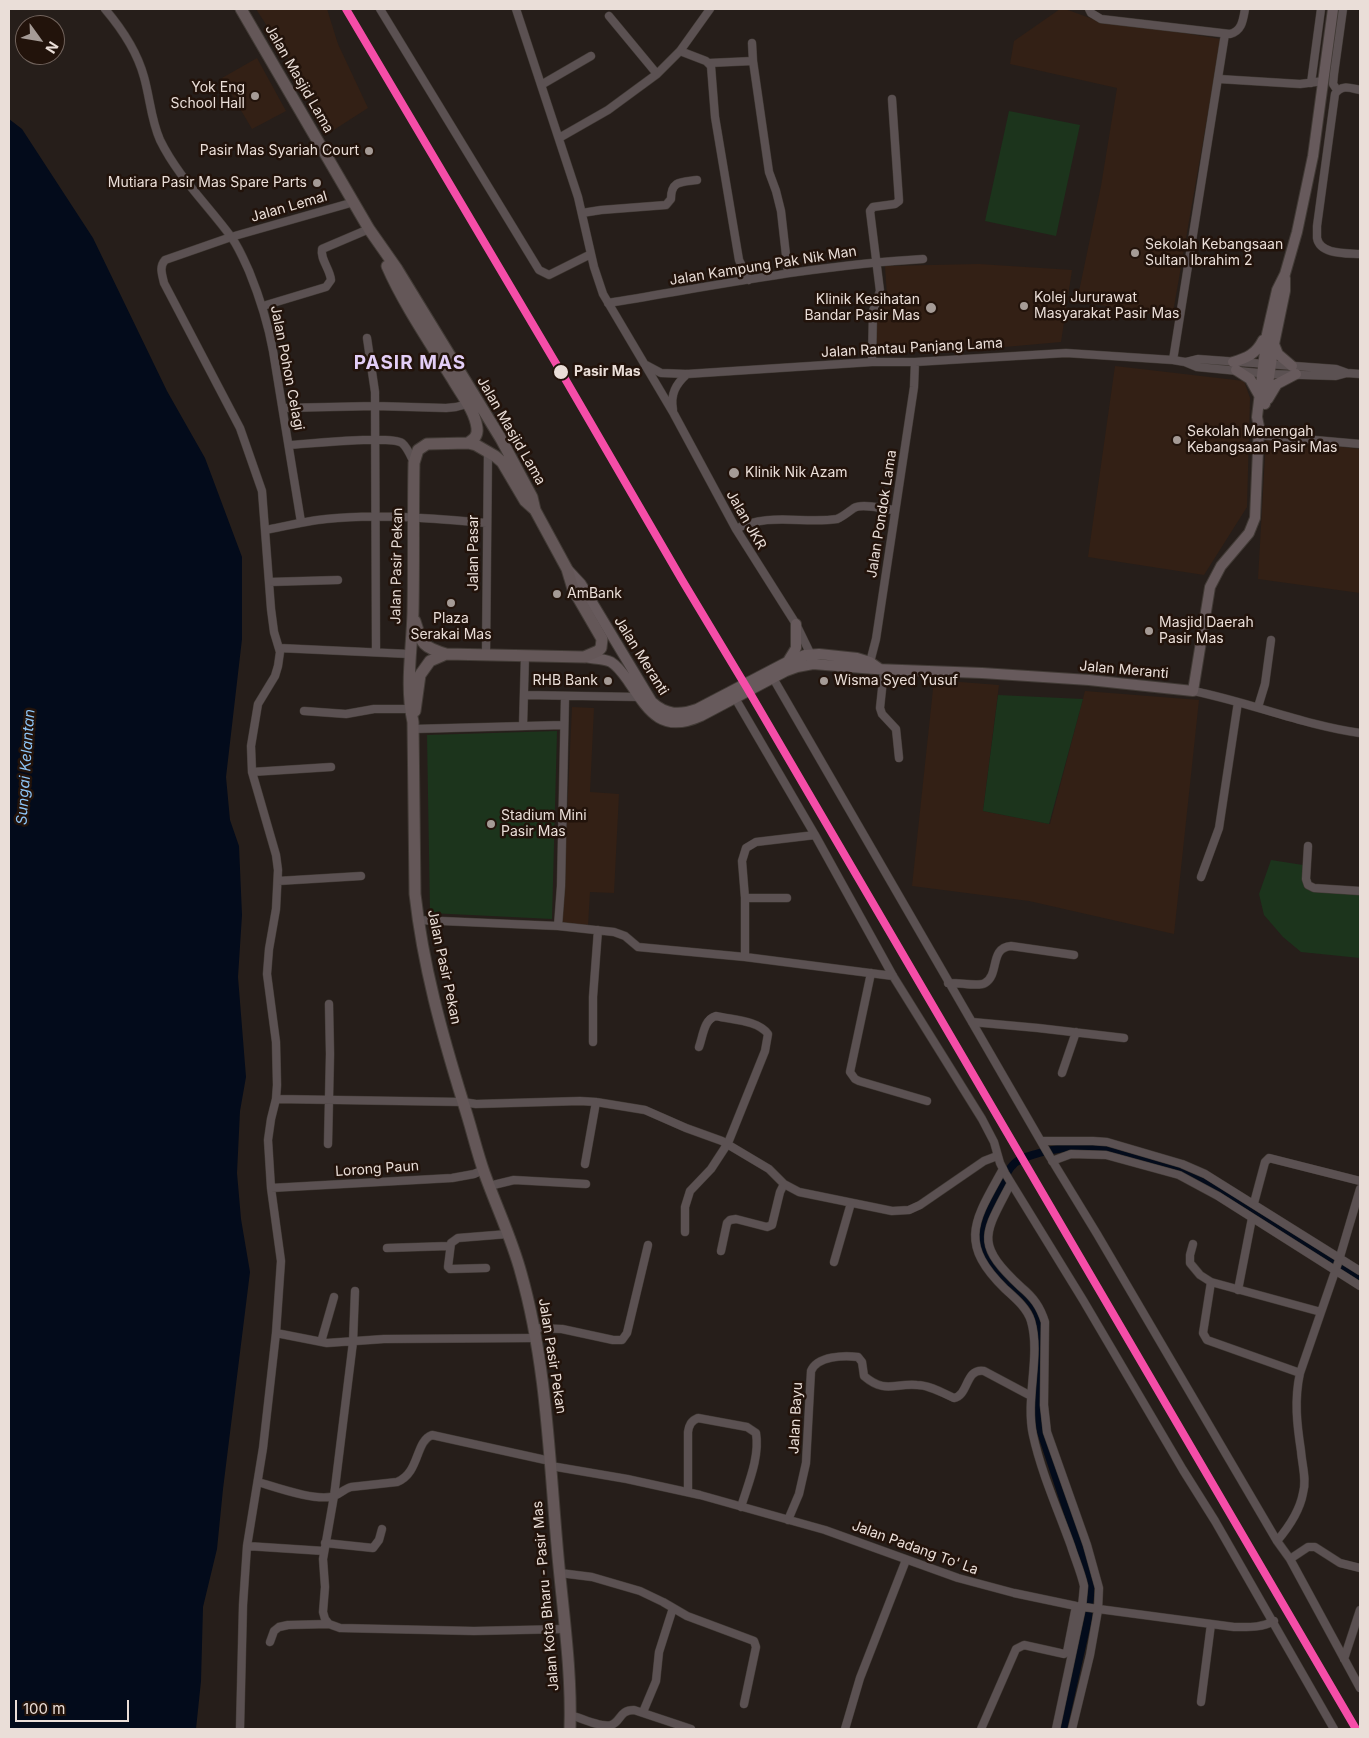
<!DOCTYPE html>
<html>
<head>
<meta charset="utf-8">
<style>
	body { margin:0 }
	#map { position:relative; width:1369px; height:1738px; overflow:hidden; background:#261e1a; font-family:Inter,sans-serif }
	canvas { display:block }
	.frame { position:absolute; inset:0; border:10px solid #eaded8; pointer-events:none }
	.north { position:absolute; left:15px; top:15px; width:50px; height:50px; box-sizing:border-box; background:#22130b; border:1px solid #72645d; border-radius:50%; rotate:122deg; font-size:14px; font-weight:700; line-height:20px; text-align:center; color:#eaded8 }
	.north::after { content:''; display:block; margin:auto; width:18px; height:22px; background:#a59b96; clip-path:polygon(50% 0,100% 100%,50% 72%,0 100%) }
	.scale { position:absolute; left:15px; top:1700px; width:114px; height:22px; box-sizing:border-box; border:2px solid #eaded8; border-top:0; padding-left:6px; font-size:15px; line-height:18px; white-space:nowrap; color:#eaded8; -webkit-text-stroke:4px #22130b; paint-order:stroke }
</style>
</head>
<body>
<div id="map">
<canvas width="1369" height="1738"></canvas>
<div class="frame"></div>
<div class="north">N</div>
<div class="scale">100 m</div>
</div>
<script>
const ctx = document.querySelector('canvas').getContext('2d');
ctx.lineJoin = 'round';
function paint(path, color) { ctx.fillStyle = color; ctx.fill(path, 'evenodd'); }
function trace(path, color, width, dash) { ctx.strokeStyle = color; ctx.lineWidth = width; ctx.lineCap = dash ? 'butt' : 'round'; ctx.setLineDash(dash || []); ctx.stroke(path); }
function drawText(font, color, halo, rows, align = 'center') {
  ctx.font = font + ' Inter,sans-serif'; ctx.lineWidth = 5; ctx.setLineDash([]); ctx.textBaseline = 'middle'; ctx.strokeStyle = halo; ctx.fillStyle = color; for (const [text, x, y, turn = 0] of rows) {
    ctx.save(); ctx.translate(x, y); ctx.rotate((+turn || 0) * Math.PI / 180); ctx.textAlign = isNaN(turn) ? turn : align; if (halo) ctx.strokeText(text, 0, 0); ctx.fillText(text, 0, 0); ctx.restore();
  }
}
const built = new Path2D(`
	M256 9H327L338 44 368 108 329 133 291 63Z
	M1060 9H1065L1090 18 1221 39 1172 318 1077 301 1101 186 1117 88 1010 64 1014 41Z
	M257 58 286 111 252 129 222 78Z
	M979 264 1072 270 1061 342 982 349 877 353 876 319 887 296 885 266Z
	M1115 366 1244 381 1250 398 1247 507 1204 575 1088 557Z
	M1266 438 1360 449V593L1258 579Z
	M934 680 999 685 983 811 1050 824 1085 691 1199 700 1174 934 1029 901 912 886Z
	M572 707 594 708 590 792 619 794 614 893 590 892 588 926 562 925Z`);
const green = new Path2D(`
	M1009 111 1080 125 1056 236 985 221Z
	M998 695 1083 699 1049 824 983 811Z
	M557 731 552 919 430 913 427 735Z
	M1271 860 1303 865 1304 888 1360 894V958L1301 952 1283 937 1264 915 1259 894Z`);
const water = new Path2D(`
	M9 119 22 129 93 238 167 391 205 458 242 557V639L226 777 230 820 239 846 242 915 238 977 246 1077 240 1111 237 1173 241 1219 250 1272 223 1489 217 1549 203 1607 201 1681 196 1729H9Z`);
const canal = new Path2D(`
	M1063 1729 1088 1619 1091 1583 1039 1426 1037 1415C1038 1397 1038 1379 1039 1361 1040 1347 1041 1332 1039 1319 1031 1283 970 1275 983 1224 989 1210 996 1196 1003 1183 1006 1177 1007 1171 1012 1166 1018 1158 1030 1156 1039 1153 1096 1136 1160 1159 1211 1186L1360 1279`);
const minor = new Path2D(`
	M105 9C122 29 137 51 144 77 150 98 151 120 160 140 178 177 208 205 232 238 239 248 244 260 249 271 260 298 268 323 273 351L301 522
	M380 9 539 270 549 275 591 254
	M516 9 578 197 594 267 603 294 674 414 736 529 796 624 812 657
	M1089 9 1091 13 1101 19 1230 34C1242 31 1243 20 1245 9
	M609 16 657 74
	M752 43 753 61 769 172 776 191 781 211 788 273
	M680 51 706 61 711 66 715 117 739 260 749 280
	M709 63 753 61
	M1219 79 1300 84 1324 81
	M1311 83 1321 9
	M541 85 591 56
	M1337 90 1333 84 1334 74 1343 9
	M1360 90C1350 88 1342 84 1335 94L1317 226C1317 230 1317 235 1317 238 1320 255 1347 253 1360 254
	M559 138 608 110 657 74 680 51 710 9
	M582 213 601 210 666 205 671 199C671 180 682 182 697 180
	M608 303C713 286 817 265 923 259
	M263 306 326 287 331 280C330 269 320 259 322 249L369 229
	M367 338 375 392 376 651
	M1173 360 1225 34
	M872 362 873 311 880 291 870 211 873 207 895 204 899 201 892 99
	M1186 362 1198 359 1336 369 1347 373 1360 374
	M646 365 661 373 687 374 872 362H915L1066 353 1173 360 1185 362 1197 367 1269 374 1336 376 1347 373
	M283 408 375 406 446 408 456 407 467 404
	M673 410C670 394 676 384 687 374
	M1258 435 1360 444
	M289 445C308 444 390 435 402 443 408 448 411 457 414 463
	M736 529C767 512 804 524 837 519 844 516 848 512 854 508 862 503 885 509 894 510
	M266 530C286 526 306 521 326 519 379 513 434 519 487 523
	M269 582 338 580
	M279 648 409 654
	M486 654 488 451
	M869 666 876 639 914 387 915 362
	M884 670 880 708 882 714 896 729 899 758
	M773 678 1050 1157 1097 1234 1277 1541 1290 1559 1360 1688
	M1193 691C1249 702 1303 725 1360 733
	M525 695 639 697
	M735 698 815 835 893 976 982 1119 994 1142 1000 1163 1005 1173 1083 1300 1183 1470 1215 1521 1334 1729
	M1258 707 1265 684 1271 640
	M304 711 346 714 374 709H410
	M523 726 525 656
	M413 729 563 725
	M252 772 331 767
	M1308 846 1306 879 1308 885 1314 888 1360 891
	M1201 877 1219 828 1238 702
	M278 881 361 876
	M745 898H787
	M418 920 558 926 614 932 625 936 638 947 745 957 893 976
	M558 926 561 886 565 697
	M745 957V898L742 861 746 848 756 842 815 835
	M871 973 850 1072 855 1079 859 1081 927 1101
	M948 983C958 982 978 987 985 983 1000 974 989 948 1011 946L1074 955
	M972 1022 1038 1028 1124 1038
	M593 1042V997L598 930
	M1062 1073 1076 1032
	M276 1099 463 1102 476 1104 580 1101 596 1102 645 1110 686 1128 722 1141 769 1169 784 1184 799 1192 892 1211 909 1210 920 1205 984 1161 997 1156
	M1041 1141H1093L1107 1142 1182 1164 1205 1174 1360 1271
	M328 1144 330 1054 329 1004
	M1052 1161 1071 1154 1106 1155 1179 1175 1218 1196 1360 1286
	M585 1164 596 1102
	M1003 1169C975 1220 957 1242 1005 1289 1015 1298 1027 1308 1031 1321 1041 1355 1025 1399 1033 1435 1041 1472 1058 1510 1071 1546 1075 1559 1081 1572 1084 1586L1082 1607 1056 1729
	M1011 1183C984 1235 974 1243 1021 1287 1033 1297 1040 1306 1045 1322L1044 1405 1047 1432 1087 1545 1099 1588 1098 1610 1090 1655 1072 1729
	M489 1186 514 1180 586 1184
	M271 1188 452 1178 474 1174 483 1170
	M1254 1203 1265 1162 1269 1158 1360 1181
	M685 1232V1207L690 1191 711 1169 728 1143 765 1051 768 1034C758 1020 732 1020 716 1016 704 1019 703 1036 699 1047
	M1193 1244 1190 1255V1263L1200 1275 1211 1282 1321 1312
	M387 1248 449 1246
	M721 1251 727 1223 730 1220 736 1219 767 1227 772 1225 780 1192 784 1184
	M834 1262 851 1203
	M486 1268 450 1269 448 1267 451 1243 458 1238 508 1234
	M1211 1282 1203 1333 1207 1340 1300 1373
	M1238 1290 1252 1218
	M533 1328 562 1329 613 1340H622L627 1333 648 1245
	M276 1333 327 1343 384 1339 535 1338
	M321 1342 334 1297
	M551 1466 627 1479 700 1495 825 1530 958 1578 1014 1593 1076 1606 1234 1627C1249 1627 1261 1628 1274 1621
	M258 1482C275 1487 317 1502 334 1496 340 1494 344 1489 351 1487L397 1482C420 1473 415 1441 432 1435L550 1461
	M688 1492V1432C689 1425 691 1421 698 1418L747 1427 756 1433C760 1457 748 1484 741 1507
	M788 1520 799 1494 806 1463 811 1371C817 1356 844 1355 858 1357L862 1362 864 1376C885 1394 894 1383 917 1385 929 1385 943 1393 954 1398 969 1395 965 1368 984 1371L1031 1396
	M1277 1541C1288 1528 1300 1510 1303 1493 1307 1480 1302 1465 1301 1451 1297 1425 1294 1400 1300 1373L1339 1260 1360 1189
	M325 1543 373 1548 379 1540 382 1529
	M247 1546 324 1551
	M1290 1559 1308 1547H1315L1340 1563 1360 1568
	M560 1573 592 1577 640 1591 663 1602 687 1616 754 1641 756 1647 744 1704
	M329 1624 325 1619 323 1612 325 1587 323 1559 334 1496 353 1342 355 1291
	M270 1642 274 1631 279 1627 288 1625 329 1624 340 1628 474 1631 565 1629
	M1344 1659 1360 1610
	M1201 1702 1211 1624
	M643 1712 656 1681 659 1652 673 1608
	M571 1715C580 1718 602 1728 611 1725 621 1722 619 1710 634 1710L691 1729
	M240 1729 243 1605 247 1546 263 1448 276 1333 281 1261 271 1188 268 1140 271 1119 276 1099 277 1085 276 1042 267 974 269 949 276 909 278 870 276 855 252 772 251 746 258 704 275 676 278 666 280 652 274 632 271 609 262 491 240 428 164 283C162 274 159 267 165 260L231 237 354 202
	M845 1729 860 1678 906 1560
	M981 1729 1016 1649 1024 1645 1060 1653 1064 1654 1067 1652 1076 1606`);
const major = new Path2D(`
	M1274 344 1278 354 1292 366
	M1233 362C1247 358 1256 354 1263 340
	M1236 370 1250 379 1259 395
	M1268 399 1277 384 1296 374
	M1265 404 1274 344 1285 291V278
	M568 570 581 584 652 702C666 715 680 715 697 709L787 662 805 655 819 654 857 658 870 662 880 669
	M584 657C592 659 603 658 611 662 619 667 624 675 629 682 649 712 662 734 701 716L786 671 797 667 813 664 875 669 982 673 1089 680 1193 691 1210 587 1221 566 1249 533 1255 518 1259 427 1257 417 1267 334 1277 290 1285 274 1297 232 1313 156 1333 9
	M788 661 796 648V624`);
const highway = new Path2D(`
	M241 9 369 229 397 269 501 439 532 497 535 510 567 569 573 589 602 639 601 648 598 651 584 657 446 654C422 647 422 644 415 621
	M387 266C404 305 431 344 453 380 461 394 475 411 477 428 478 436 474 439 468 443
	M535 510 525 501 502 462 495 456 476 445 468 443 427 444 418 450 414 463C413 513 414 562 413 612 412 650 405 685 413 722L415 894C423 966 442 1034 463 1102 471 1126 476 1149 484 1172 496 1206 512 1239 521 1273 546 1361 549 1454 557 1545 562 1606 572 1668 570 1729
	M415 711 420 675 430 661 446 654`);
const rail1 = new Path2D(`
	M346 9 564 377 682 580 747 688 1356 1729`);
const markers = [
	[255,96,5,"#a59b96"],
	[369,151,5,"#a59b96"],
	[317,183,5,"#a59b96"],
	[1135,253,5,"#a59b96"],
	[1024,306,5,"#a59b96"],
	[931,308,6,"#a59b96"],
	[561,372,8,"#eaded8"],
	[1177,440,5,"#a59b96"],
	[734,473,6,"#a59b96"],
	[557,594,5,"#a59b96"],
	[451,603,5,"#a59b96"],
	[1149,631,5,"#a59b96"],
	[608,681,5,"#a59b96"],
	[824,681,5,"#a59b96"],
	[491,824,5,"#a59b96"]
];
const streetNames = [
	["Jalan Masjid Lama",299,79,60],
	["Jalan Lemal",289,207,-16],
	["Jalan Kampung Pak Nik Man",763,266,-9],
	["Jalan Rantau Panjang Lama",912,348,-3],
	["Jalan Pohon Celagi",287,368,79],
	["Jalan Masjid Lama",511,431,60],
	["Jalan Pondok Lama",882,514,-81],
	["Jalan JKR",746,520,60],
	["Jalan Pasar",474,553,-90],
	["Jalan Pasir Pekan",397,566,-89],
	["Jalan Meranti",641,656,58],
	["Jalan Meranti",1124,670,5],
	["Jalan Pasir Pekan",444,967,78],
	["Lorong Paun",377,1169,-4],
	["Jalan Pasir Pekan",552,1356,81],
	["Jalan Bayu",796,1418,-87],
	["Jalan Padang To' La",915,1548,20],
	["Jalan Kota Bharu - Pasir Mas",546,1596,-95]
];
const poiNames = [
	["Yok Eng",245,88,"right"],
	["School Hall",245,104,"right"],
	["Pasir Mas Syariah Court",359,151,"right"],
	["Mutiara Pasir Mas Spare Parts",307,183,"right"],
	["Sekolah Kebangsaan",1145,245],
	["Sultan Ibrahim 2",1145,261],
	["Kolej Jururawat",1034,298],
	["Masyarakat Pasir Mas",1034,314],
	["Klinik Kesihatan",920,300,"right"],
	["Bandar Pasir Mas",920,316,"right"],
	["Sekolah Menengah",1187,432],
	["Kebangsaan Pasir Mas",1187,448],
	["Klinik Nik Azam",745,473],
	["AmBank",567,594],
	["Plaza",451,619,"center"],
	["Serakai Mas",451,635,"center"],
	["Masjid Daerah",1159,623],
	["Pasir Mas",1159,639],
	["RHB Bank",598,681,"right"],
	["Wisma Syed Yusuf",834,681],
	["Stadium Mini",501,816],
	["Pasir Mas",501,832]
];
const stopNames = [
	["Pasir Mas",574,372]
];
const waterNames = [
	["Sungai Kelantan",26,767,-86]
];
const districtNames = [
	["PASIR MAS",410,363]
];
paint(built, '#332015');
paint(green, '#1c341c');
paint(water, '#030b1b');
trace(canal, '#030b1b', 8);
trace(minor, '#413a35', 9);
trace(major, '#413a35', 12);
trace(highway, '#413a35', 13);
trace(minor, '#5b5152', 8);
trace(major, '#675a5c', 10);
trace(highway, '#645758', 11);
trace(rail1, '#f54da8', 8);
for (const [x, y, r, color] of markers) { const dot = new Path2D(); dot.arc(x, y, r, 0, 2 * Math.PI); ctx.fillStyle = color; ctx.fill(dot); trace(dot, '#22130b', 2); }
drawText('14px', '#eaded8', '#22130b', streetNames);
drawText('14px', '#eaded8', '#22130b', poiNames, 'left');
drawText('bold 14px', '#eaded8', '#22130b', stopNames, 'left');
drawText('italic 15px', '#8ec5f7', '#22130b', waterNames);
ctx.letterSpacing = '1px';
drawText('bold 19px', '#e3cef7', '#22130b', districtNames);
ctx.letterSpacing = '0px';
</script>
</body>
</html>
